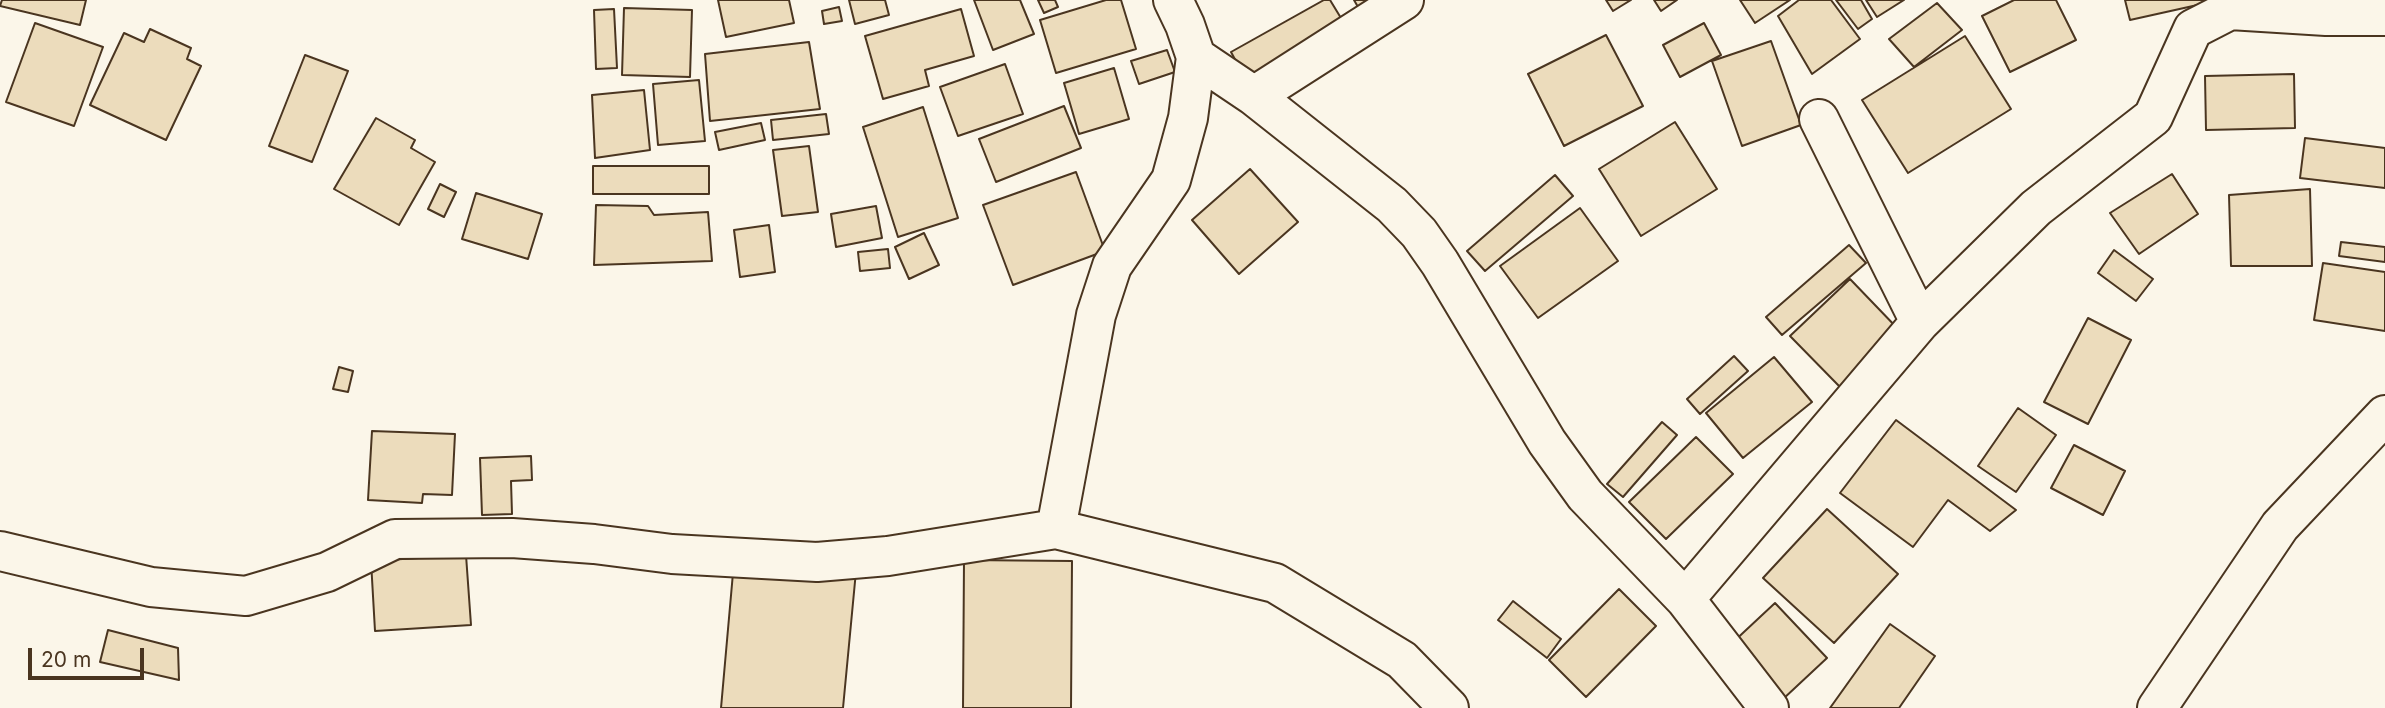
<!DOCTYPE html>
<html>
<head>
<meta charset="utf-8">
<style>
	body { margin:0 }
	#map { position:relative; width:2385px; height:708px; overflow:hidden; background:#fbf6e9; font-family:Inter,sans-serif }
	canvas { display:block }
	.scale { position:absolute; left:28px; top:648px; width:116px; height:32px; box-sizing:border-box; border:4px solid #4a3520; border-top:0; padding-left:9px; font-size:21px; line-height:24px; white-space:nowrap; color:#4a3520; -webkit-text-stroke:5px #fbf6e9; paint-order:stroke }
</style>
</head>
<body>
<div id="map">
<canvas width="2385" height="708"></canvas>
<div class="scale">20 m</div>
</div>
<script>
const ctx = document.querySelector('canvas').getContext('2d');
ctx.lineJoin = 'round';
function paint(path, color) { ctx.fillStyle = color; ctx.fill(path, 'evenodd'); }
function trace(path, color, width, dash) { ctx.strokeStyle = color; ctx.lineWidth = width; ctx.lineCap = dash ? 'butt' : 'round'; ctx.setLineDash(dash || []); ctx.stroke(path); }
const building = new Path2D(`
	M2 0H86L80 25 0 6Z
	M718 0H789L794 23 726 37Z
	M849 0H885L889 15 855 24Z
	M974 0H1020L1034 34 993 50Z
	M1038 0H1055L1058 7 1044 13Z
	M1106 0H1121L1136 49 1056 73 1040 20Z
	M1324 0H1330L1344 23 1245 78 1231 52Z
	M1354 0H1387L1362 14Z
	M1606 0H1631L1613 11Z
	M1654 0H1677L1661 11Z
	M1740 0H1790L1755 23Z
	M1799 0H1831L1860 39 1812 74 1778 16Z
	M1836 0H1861L1872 19 1858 29Z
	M1866 0H1904L1877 17Z
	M2014 0H2056L2076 40 2010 72 1982 16Z
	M2125 0H2211V2L2130 20Z
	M1937 3 1962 30 1914 67 1889 39Z
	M839 7 842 21 824 24 822 11Z
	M624 8 692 10 690 77 622 75Z
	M614 9 617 68 596 69 594 10Z
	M961 9 974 56 925 70 929 86 883 99 865 36Z
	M35 23 103 47 74 126 6 102Z
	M1704 23 1721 55 1680 77 1663 45Z
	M150 29 191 48 187 59 201 66 166 140 90 105 124 33 144 42Z
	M1606 35 1643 106 1564 146 1528 74Z
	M1965 36 2011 109 1908 173 1862 100Z
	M1771 41 1801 125 1742 146 1712 61Z
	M809 42 820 109 710 121 705 54Z
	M1167 50 1175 72 1139 84 1131 61Z
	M305 55 348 71 312 162 269 146Z
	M1005 64 1023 114 958 136 940 87Z
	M1114 68 1129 119 1079 134 1064 83Z
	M2294 74 2295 128 2206 130 2205 76Z
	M699 80 705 141 658 145 653 84Z
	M644 90 650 150 595 158 592 95Z
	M1064 106 1081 148 996 182 979 139Z
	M923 107 958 218 898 237 863 127Z
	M826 114 829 134 773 140 771 120Z
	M376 118 415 140 411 148 435 162 399 225 334 189Z
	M1675 122 1717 189 1641 236 1599 169Z
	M761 123 765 140 719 150 715 132Z
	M2305 138 2385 148V188L2300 178Z
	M809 146 818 212 782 216 773 150Z
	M593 166H709V194H593Z
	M1250 169 1298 222 1239 274 1192 220Z
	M1076 172 1105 251 1013 285 983 205Z
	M2172 174 2198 214 2139 254 2110 213Z
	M1555 175 1573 196 1485 271 1467 251Z
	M440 184 456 192 444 217 428 209Z
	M2310 189 2312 266H2231L2229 195Z
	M476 193 542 214 528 259 462 239Z
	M596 205 648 206 654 215 708 212 712 261 594 265Z
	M876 206 882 238 836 247 831 214Z
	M1580 208 1618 261 1538 318 1500 266Z
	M769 225 775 272 740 277 734 230Z
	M924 233 939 265 909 279 895 247Z
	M2341 242 2385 247V262L2339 256Z
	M1849 245 1866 263 1782 335 1766 317Z
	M888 249 890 268 860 271 858 252Z
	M2114 250 2153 279 2136 301 2098 273Z
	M2323 263 2385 272V331L2314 320Z
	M1850 279 1899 330 1840 387 1790 336Z
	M2088 318 2131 340 2088 424 2044 402Z
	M1734 356 1748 371 1700 414 1687 399Z
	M1774 357 1812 402 1743 458 1706 413Z
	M339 367 353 371 348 392 333 389Z
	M2018 408 2056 435 2016 492 1978 466Z
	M1896 420 2016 510 1990 531 1948 500 1913 547 1840 493Z
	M1662 422 1677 435 1623 497 1607 484Z
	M372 431 455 434 452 495 423 494 422 503 368 500Z
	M1696 437 1733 474 1666 539 1629 502Z
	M2074 445 2125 471 2103 515 2051 488Z
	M531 456 532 480 511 481 512 514 482 515 480 458Z
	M1827 509 1898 574 1834 643 1763 578Z
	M736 539 858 550 843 708H721Z
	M466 555 471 625 375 631 371 561Z
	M964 560 1072 561 1071 708H963Z
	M1619 589 1656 626 1586 697 1549 660Z
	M1513 601 1561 639 1547 658 1498 620Z
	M1775 603 1827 658 1782 700 1730 645Z
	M1890 624 1935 656 1899 708H1830Z
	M108 630 178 648 179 680 100 662Z`);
const minor = new Path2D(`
	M1196 57 1254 96 1392 205 1419 233 1440 263 1547 442 1585 495 1685 599 1769 708
	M1254 96 1404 0
	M1920 322 2036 208 2153 117 2193 29 2230 10 2326 16H2385
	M1056 529 1096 315 1112 266 1171 180 1188 118 1196 57 1185 25 1173 0
	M0 551 151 587 246 596 327 572 395 539 512 538 594 544 672 554 817 562 888 556 1056 529 1275 583 1402 660 1449 708
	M1685 599 1920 322 1819 119
	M2157 708 2280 526 2385 415`);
paint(building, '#ecdcbc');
trace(building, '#4a3520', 2);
trace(minor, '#4a3520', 42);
trace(minor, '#fbf6e9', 38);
</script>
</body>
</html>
